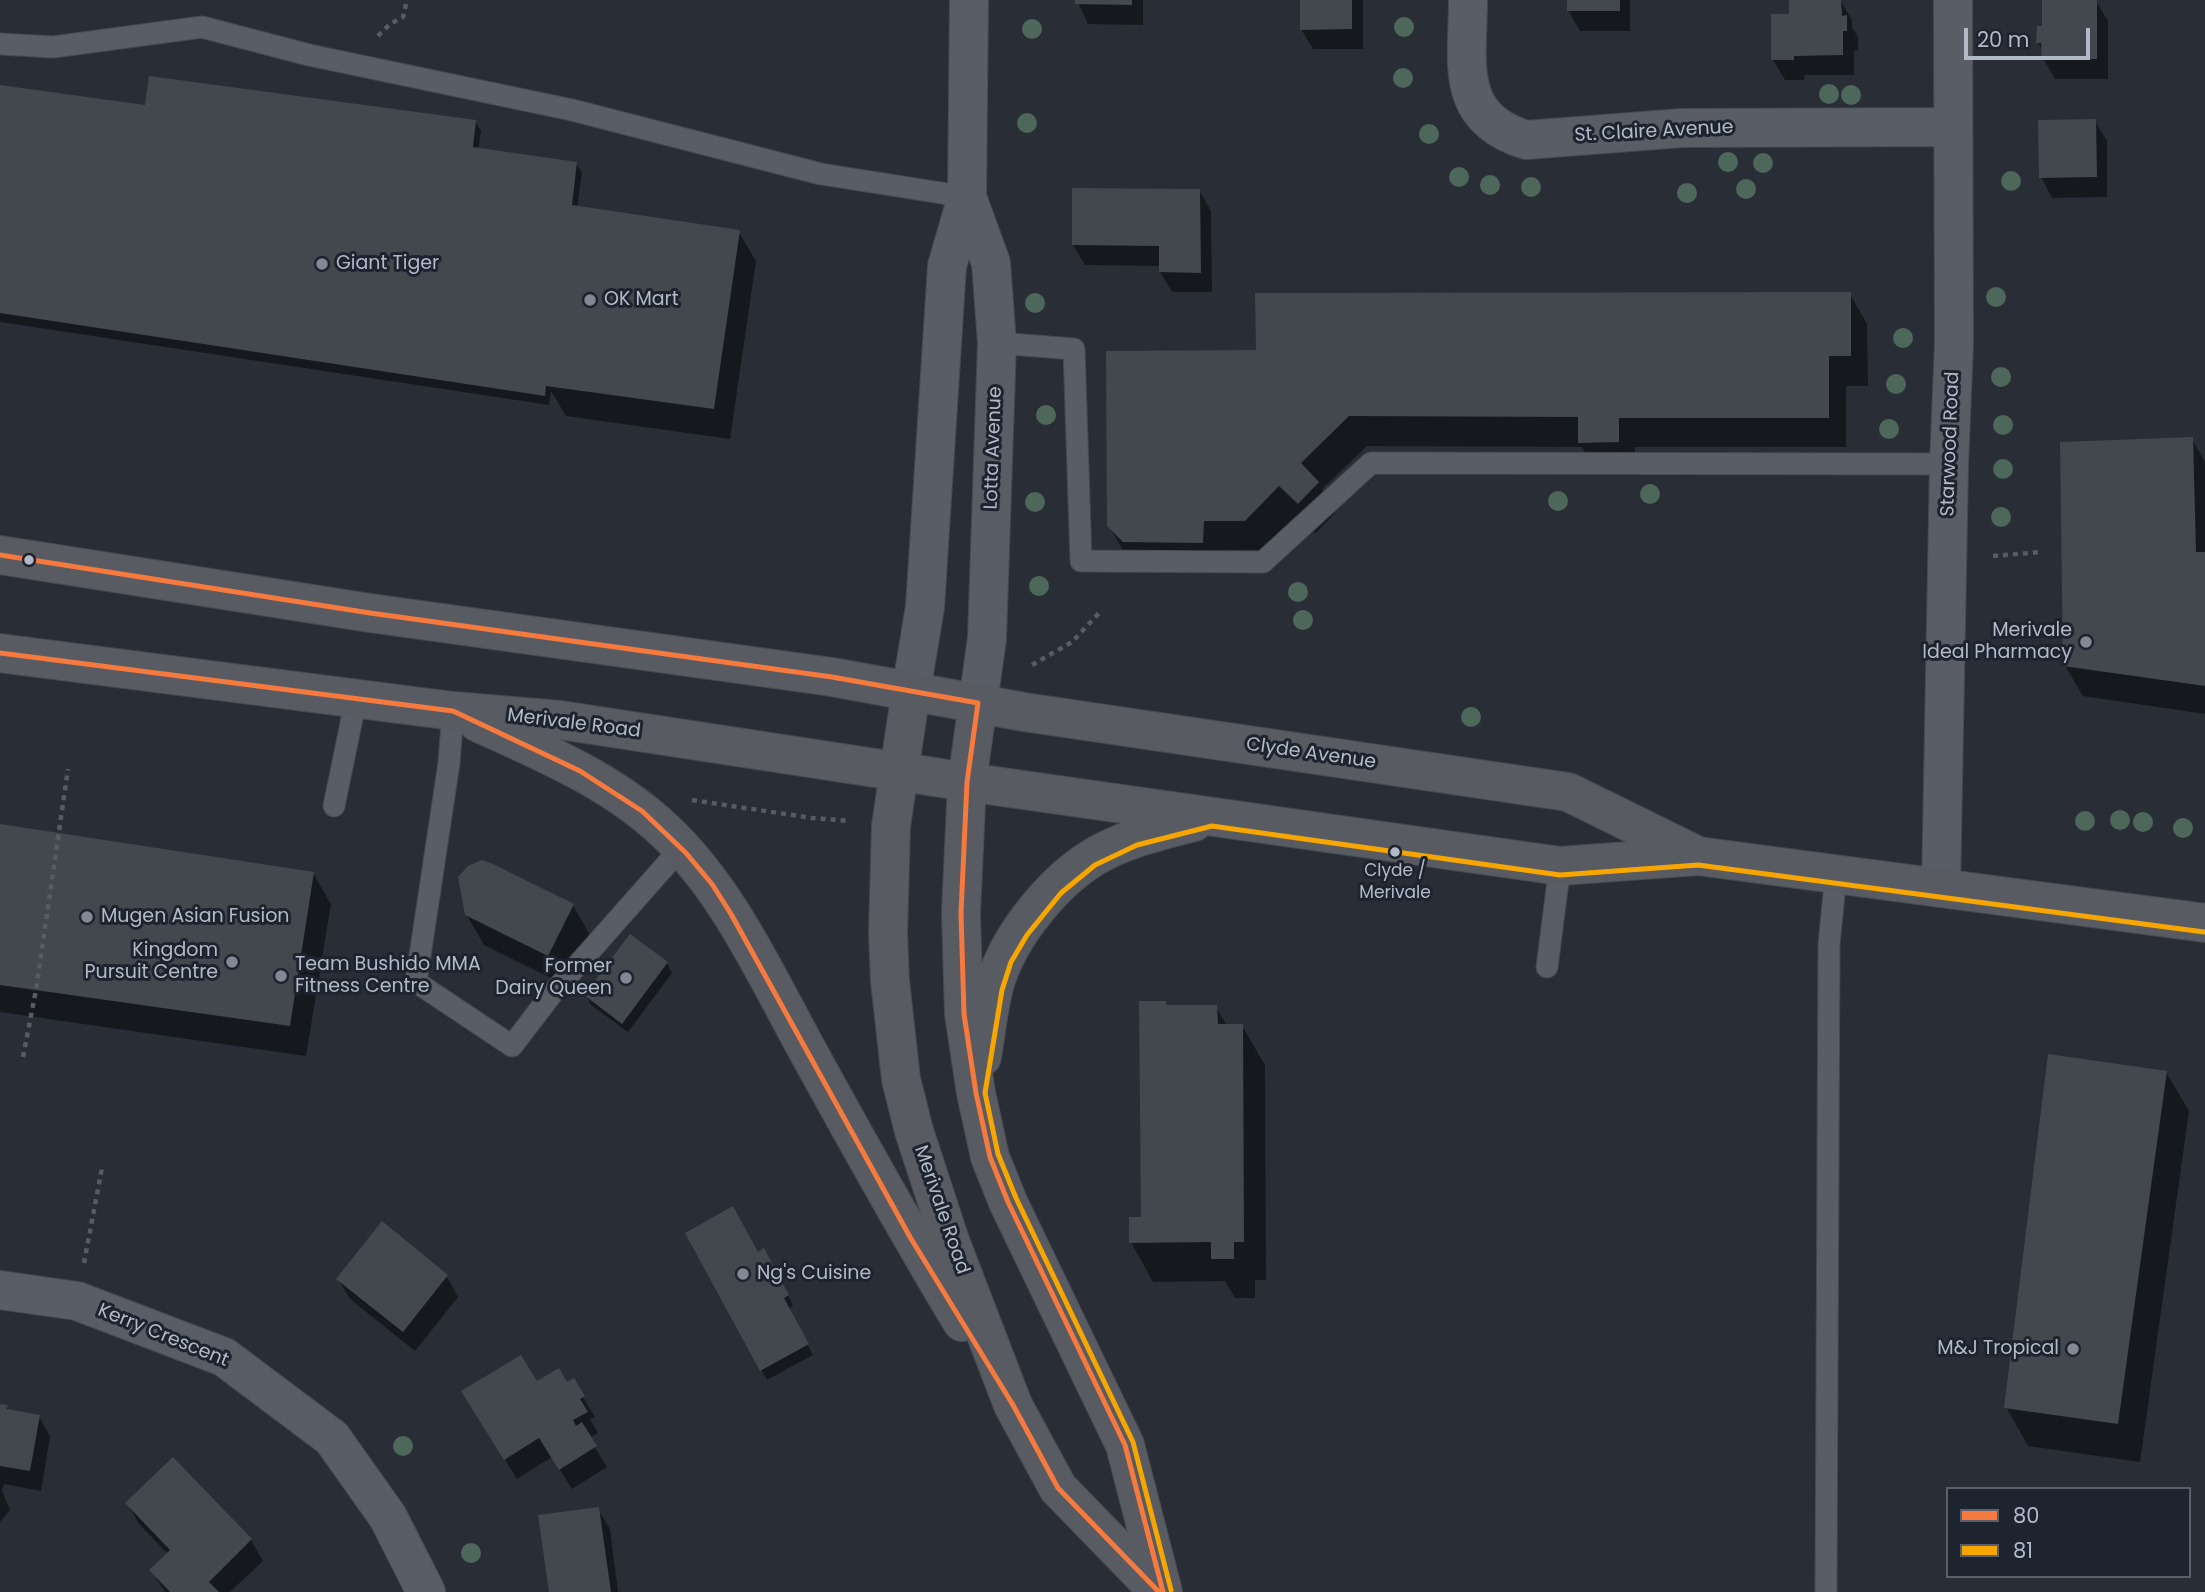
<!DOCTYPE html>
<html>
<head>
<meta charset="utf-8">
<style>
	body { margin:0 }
	#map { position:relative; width:2205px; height:1592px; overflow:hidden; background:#292e36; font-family:Poppins,sans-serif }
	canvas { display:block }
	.legend { position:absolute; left:1946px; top:1487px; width:245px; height:91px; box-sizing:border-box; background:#1d2430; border:2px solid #59606c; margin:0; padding:9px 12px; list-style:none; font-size:21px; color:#b3bac7 }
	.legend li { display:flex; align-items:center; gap:14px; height:35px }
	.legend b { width:35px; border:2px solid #59606c }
	.scale { position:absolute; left:1964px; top:28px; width:126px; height:32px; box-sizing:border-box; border:4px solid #b3bac7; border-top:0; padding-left:9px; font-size:21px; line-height:24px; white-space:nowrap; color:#b3bac7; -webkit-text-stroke:5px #1d2430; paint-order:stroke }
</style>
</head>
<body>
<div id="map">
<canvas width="2205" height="1592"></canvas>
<ul class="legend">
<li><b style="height:9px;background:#f6793e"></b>80</li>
<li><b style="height:9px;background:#f7a600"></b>81</li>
</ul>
<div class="scale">20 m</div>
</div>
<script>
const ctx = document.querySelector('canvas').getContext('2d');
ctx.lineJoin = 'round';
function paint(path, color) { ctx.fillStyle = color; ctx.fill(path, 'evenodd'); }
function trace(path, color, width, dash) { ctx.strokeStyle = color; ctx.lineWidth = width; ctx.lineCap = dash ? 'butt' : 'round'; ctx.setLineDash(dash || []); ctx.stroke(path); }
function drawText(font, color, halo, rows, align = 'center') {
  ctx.font = font + ' Poppins,sans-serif'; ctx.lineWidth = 6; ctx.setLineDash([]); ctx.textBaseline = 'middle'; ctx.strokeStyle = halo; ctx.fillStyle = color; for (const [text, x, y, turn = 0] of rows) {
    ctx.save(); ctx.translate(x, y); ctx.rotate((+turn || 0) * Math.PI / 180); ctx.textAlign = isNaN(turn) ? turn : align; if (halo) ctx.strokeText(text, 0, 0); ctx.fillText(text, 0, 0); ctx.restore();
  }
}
const shadow = new Path2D(`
	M1077 0H1143V25L1088 24Z
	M1302 0H1363V49H1313L1301 29Z
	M1568 0H1630V31H1580L1568 10Z
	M1840 0 1852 20V27L1858 37V50L1854 51V75H1805L1804 80H1785L1773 60Z
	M2096 1 2108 21V79H2055L2043 58V51L2038 43Z
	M0 86 147 107 475 121 481 131 478 150 576 163 582 173 577 208 738 231 756 261 730 439 566 416 551 391 549 405 0 322Z
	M2095 121 2107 141V197L2052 198 2041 177Z
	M1074 190H1199L1211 211 1212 292H1172L1160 272 1161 266 1085 265 1073 245Z
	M1850 294 1867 324 1868 386H1846V447H1635V472L1597 473 1582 447 1367 446 1322 489 1335 513 1316 533 1297 515 1262 550H1220V573L1142 572 1127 557 1109 526 1257 351Z
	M2192 439 2205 462V714L2083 696 2065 666Z
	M0 825 313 873 331 904 306 1056 0 1012Z
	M573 905 590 935 565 985 484 945 466 914Z
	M667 963 672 973 628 1032 591 1005 586 995Z
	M1165 1003 1167 1007H1216L1227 1026H1242L1265 1065 1266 1280H1255V1298H1235L1225 1281 1153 1282 1131 1242 1143 1219Z
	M2166 1072 2189 1111 2140 1462 2028 1446 2006 1407Z
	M687 1233 769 1260 793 1305 788 1309 813 1355 767 1380Z
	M447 1277 458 1297 415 1351 350 1299 338 1279Z
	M573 1381 595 1417 590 1419 598 1433 589 1438 607 1467 572 1489 552 1457 517 1479 475 1412 536 1384H567Z
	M0 1405 7 1407 10 1411 39 1416 50 1437 41 1491 4 1484 2 1491 10 1510 0 1522Z
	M173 1459 251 1540 263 1561 230 1592H165L151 1570 168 1554 139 1524 127 1503Z
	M598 1509 610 1529 618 1592H550Z`);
const building = new Path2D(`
	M1075 0H1132V5L1075 4Z
	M1300 0H1352V29L1300 30Z
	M1567 0H1620V11H1567Z
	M1789 0H1841L1842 16 1847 15V31H1843V55L1794 56V60H1771V14H1789Z
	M2042 0H2097V59H2042L2041 43H2036L2037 26H2042Z
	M149 76 476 120 473 147 577 162 572 205 740 230 714 409 546 386 545 396 0 313V85L145 105Z
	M2096 119 2097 177 2039 178 2038 120Z
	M1072 188 1200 189 1201 273 1159 272V246L1072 245Z
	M1851 292V356H1829V418H1619V442L1578 443V417L1349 416 1301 463 1319 482 1298 504 1279 486 1245 521H1204L1203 543 1123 542 1107 526 1106 351 1256 350 1255 293Z
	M2193 437 2196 552H2205V686L2063 666 2060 442Z
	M0 824 314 872 290 1026 0 985Z
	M482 860 491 863 574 904 548 956 465 915 458 877 468 866Z
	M630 934 668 962 622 1024 584 995Z
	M1139 1001H1166V1005H1217L1218 1024H1243L1244 1242H1234V1259H1211V1242L1129 1243V1217H1141Z
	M2048 1054 2167 1071 2118 1424 2004 1408Z
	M733 1206 758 1252 764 1248 789 1295 784 1298 809 1344 760 1371 685 1233Z
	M382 1221 448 1275 403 1332 336 1279Z
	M521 1355 537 1381 559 1368 567 1382 574 1378 585 1396 580 1399 588 1412 573 1420 576 1426 582 1422 597 1446 559 1470 539 1438 504 1460 461 1391Z
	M0 1404 8 1405 7 1409 40 1415 30 1471 0 1466Z
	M173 1457 252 1539 209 1582 219 1592H170L149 1570 170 1550 125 1503Z
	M599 1507 611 1592H549L538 1515Z`);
const path = new Path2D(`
	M378 36 390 24 403 17 407 0
	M1993 556 2042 552
	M1032 665 1072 642 1101 611
	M692 800 812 818 850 821
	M23 1057 36 990 68 769
	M84 1263 102 1168`);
const lane = new Path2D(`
	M0 44 53 47 202 27 309 55 572 110 821 174 967 197
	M997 343 1074 349 1081 561 1263 562 1371 463 1949 464
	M453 711 449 763 416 982 512 1046 551 995 681 848
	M334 806 356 699
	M1547 967 1560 866
	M1826 1592 1829 944 1836 874`);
const street = new Path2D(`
	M1468 0C1468 63 1453 117 1526 140L1682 128 1953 127
	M967 197 991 263 997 343 987 638 978 703
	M911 691 925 607 947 266 967 197 969 0
	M1941 888 1949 464 1954 344 1953 0
	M0 1290 77 1301 224 1357 332 1438 388 1517 426 1592`);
const secondary = new Path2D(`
	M0 555 370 613 832 677 1024 712 1568 792 1696 855
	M0 653 453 711 560 720 967 782 1560 866 1698 856 2205 923
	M911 691 891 826 888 934 890 981 901 1079 914 1131 950 1241 1013 1405 1058 1488 1159 1592
	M978 703 967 782 961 913 964 1014 976 1093 990 1157 1008 1202 1125 1445 1163 1592
	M477 722C542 752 611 780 664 830 727 889 764 971 805 1046 856 1139 907 1231 962 1322
	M982 1057C986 1034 988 1010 994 987 1001 961 1014 938 1031 916 1080 852 1119 841 1194 822`);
const bus1 = new Path2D(`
	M0 555 370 613 832 677 978 703
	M0 653 453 711 580 771 642 811 686 853 712 884 731 914 910 1237 1013 1405 1058 1488 1159 1592
	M978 703 967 782 961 913 964 1014 976 1093 990 1157 1008 1202 1125 1445 1163 1592`);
const bus2 = new Path2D(`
	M1171 1590 1133 1442 1016 1198 998 1154 985 1093 1002 990 1011 962 1027 935 1061 893 1095 865 1137 845 1212 826 1560 875 1698 865 2204 932`);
const trees = [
	[1404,27],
	[1032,29],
	[1403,78],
	[1829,94],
	[1851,95],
	[1027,123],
	[1429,134],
	[1728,162],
	[1763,163],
	[1459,177],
	[2011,181],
	[1490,185],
	[1531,187],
	[1746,189],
	[1687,193],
	[1996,297],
	[1035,303],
	[1903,338],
	[2001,377],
	[1896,384],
	[1046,415],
	[2003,425],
	[1889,429],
	[2003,469],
	[1650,494],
	[1558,501],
	[1035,502],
	[2001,517],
	[1039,586],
	[1298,592],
	[1303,620],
	[1471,717],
	[2120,820],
	[2085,821],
	[2143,822],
	[2183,828],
	[403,1446],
	[471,1553]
];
const markers = [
	[322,264,7,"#838994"],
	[590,300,7,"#838994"],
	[29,560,6,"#b3bac7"],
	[2086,642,7,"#838994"],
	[1395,852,6,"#b3bac7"],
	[87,917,7,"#838994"],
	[232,962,7,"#838994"],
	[281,976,7,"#838994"],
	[626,978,7,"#838994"],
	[743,1274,7,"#838994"],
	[2073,1349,7,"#838994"]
];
const busNames = [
	["Clyde /",1395,872],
	["Merivale",1395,894]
];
const streetNames = [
	["St. Claire Avenue",1654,132,-3],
	["Starwood Road",1951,444,-88],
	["Lotta Avenue",994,448,-88],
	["Merivale Road",574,724,7],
	["Clyde Avenue",1311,754,8],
	["Merivale Road",941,1210,71],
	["Kerry Crescent",163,1336,22]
];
const poiNames = [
	["Giant Tiger",336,264],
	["OK Mart",604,300],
	["Merivale",2072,631,"right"],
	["Ideal Pharmacy",2072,653,"right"],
	["Mugen Asian Fusion",101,917],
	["Kingdom",218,951,"right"],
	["Pursuit Centre",218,973,"right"],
	["Team Bushido MMA",295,965],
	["Fitness Centre",295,987],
	["Former",612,967,"right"],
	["Dairy Queen",612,989,"right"],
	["Ng's Cuisine",757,1274],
	["M&J Tropical",2059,1349,"right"]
];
paint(shadow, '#0007');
paint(building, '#43484e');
trace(lane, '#46494f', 23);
trace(street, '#46494f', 40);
trace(secondary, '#46494f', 40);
trace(path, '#575c61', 4.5, [5, 5]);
trace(lane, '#595d65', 21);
trace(street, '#595d65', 38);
trace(secondary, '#585b62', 38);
trace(bus1, '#f6793e', 5);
trace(bus2, '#f7a600', 5);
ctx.fillStyle = '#4d685a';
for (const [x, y] of trees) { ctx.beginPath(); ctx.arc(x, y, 10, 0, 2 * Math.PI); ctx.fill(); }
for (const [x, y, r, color] of markers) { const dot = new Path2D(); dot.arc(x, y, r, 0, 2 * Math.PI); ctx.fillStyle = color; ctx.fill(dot); trace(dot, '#1d2430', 2.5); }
drawText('17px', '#b3bac7', '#1d2430', busNames);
drawText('19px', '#b3bac7', '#1d2430', streetNames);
drawText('19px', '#b3bac7', '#1d2430', poiNames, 'left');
</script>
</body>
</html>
